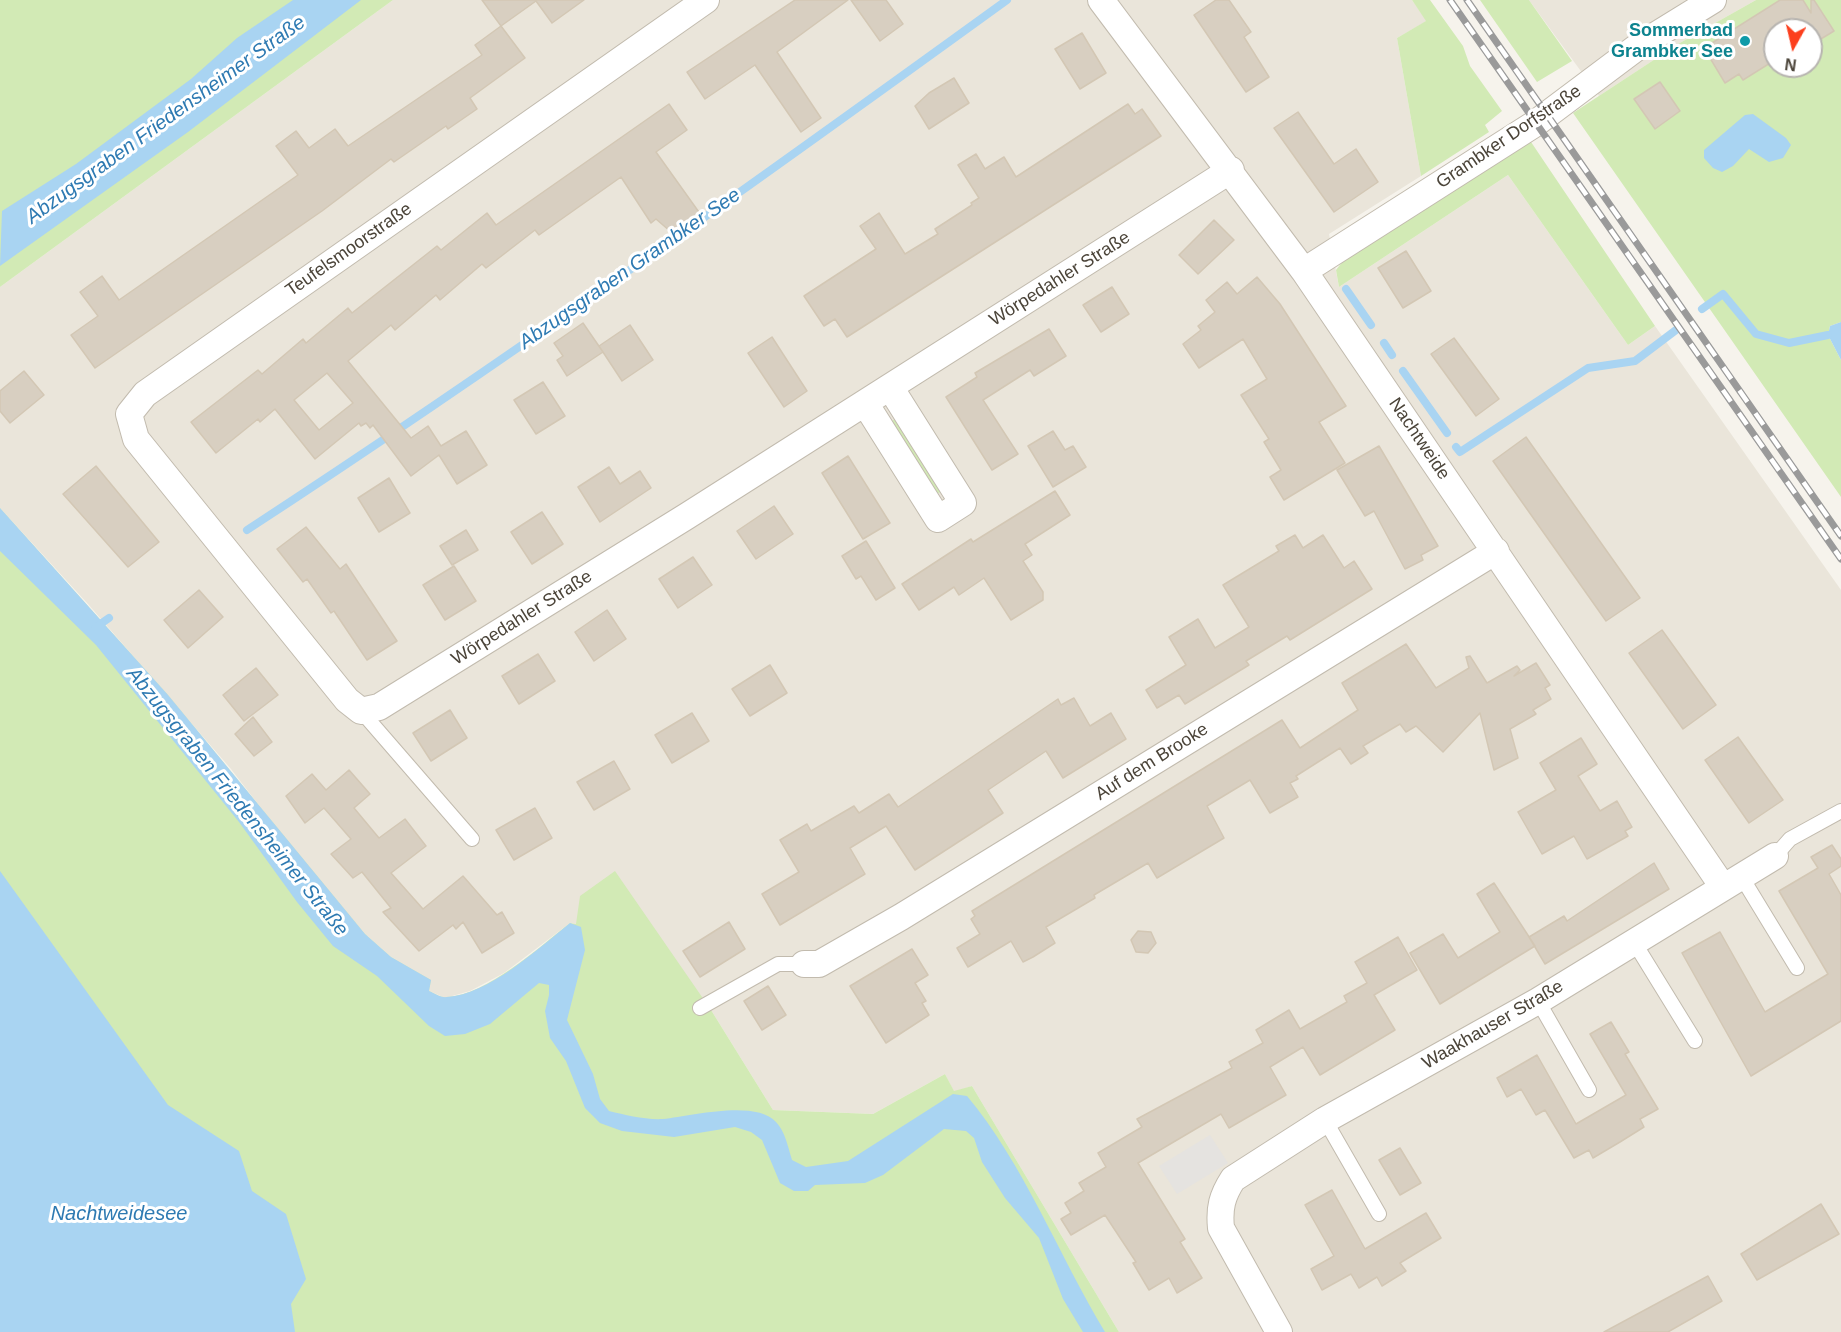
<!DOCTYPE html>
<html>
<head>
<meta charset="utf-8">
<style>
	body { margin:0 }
	#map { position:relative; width:1841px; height:1332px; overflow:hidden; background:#f6f3ec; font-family:Arial,sans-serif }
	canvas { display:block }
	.north { position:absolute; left:1763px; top:18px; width:60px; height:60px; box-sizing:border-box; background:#fff; border:2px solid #b7b4b0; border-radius:50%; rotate:188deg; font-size:16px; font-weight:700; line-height:24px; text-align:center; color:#4b4439 }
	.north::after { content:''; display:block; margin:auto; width:21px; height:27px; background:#fc3f1d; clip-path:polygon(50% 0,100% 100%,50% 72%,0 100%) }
</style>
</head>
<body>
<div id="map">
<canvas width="1841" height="1332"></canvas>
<div class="north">N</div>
</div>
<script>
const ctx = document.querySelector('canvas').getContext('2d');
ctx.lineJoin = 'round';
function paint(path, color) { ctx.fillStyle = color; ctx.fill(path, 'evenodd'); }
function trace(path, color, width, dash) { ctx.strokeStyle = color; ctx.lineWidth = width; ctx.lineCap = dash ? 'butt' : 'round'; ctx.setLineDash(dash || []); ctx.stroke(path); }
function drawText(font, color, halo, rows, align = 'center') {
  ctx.font = font + ' Arial,sans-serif'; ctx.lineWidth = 6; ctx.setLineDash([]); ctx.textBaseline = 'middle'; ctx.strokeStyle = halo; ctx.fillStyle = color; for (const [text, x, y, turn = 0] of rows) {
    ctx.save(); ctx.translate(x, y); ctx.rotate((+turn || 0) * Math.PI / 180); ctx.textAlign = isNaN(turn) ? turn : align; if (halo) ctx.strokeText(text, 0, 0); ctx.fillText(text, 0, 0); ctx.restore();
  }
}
const residential = new Path2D(`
	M393 0H1412L1427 21 1397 38 1421 176 1329 234 1339 287 1508 175 1628 345 1655 326 1841 590V1332H1119L972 1086 954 1092 945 1074 873 1114 773 1110 711 1010 576 924 570 923 504 973 470 991 445 998 429 991 430 980 391 957 365 934 301 860 231 769 88 604 0 508V287Z
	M1529 0H1756L1678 44 1599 96Z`);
const green = new Path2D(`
	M0 0H393L0 287Z
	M1412 0H1430L1463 46 1470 66 1502 111 1485 125 1489 132 1421 176 1397 38 1426 21Z
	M1480 0H1529L1572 61 1537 82Z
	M1756 0H1841V322L1830 326 1828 335 1841 360V497L1573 113 1678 44ZM1775 30H1811V66H1775Z
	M1529 139 1655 326 1628 345 1508 175 1339 287 1336 270 1350 252Z
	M899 417 944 490 935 495 890 422Z
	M0 508 168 695 365 934 391 957 431 980 429 991C434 993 441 998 447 997 487 995 539 947 570 923L576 924 580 896 615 871 711 1010 773 1110 873 1114 945 1074 954 1091 972 1086 1119 1332H0Z`);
const parking = new Path2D(`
	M1210 1135 1228 1163 1177 1194 1159 1166Z`);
const water = new Path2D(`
	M293 0H361L188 132 0 266 2 211 76 164 191 79 237 38Z
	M1753 114 1786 138 1791 145 1783 158 1769 162 1749 149 1733 166 1722 172 1713 168 1704 158V150L1745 115Z
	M1841 322V360L1828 335 1830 326Z
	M0 508 168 695 365 934 391 957 431 980 429 991C434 993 441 998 447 997 488 995 539 948 570 923L581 927 585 950 567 1020 593 1074 600 1099 609 1111C626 1115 645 1120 663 1119 690 1116 756 1099 776 1122 785 1131 788 1147 792 1160L806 1167 848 1161 953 1094 967 1096C1024 1164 1059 1256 1105 1332H1083L1063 1299 1039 1238 1005 1198 982 1162 974 1138 966 1131 944 1129 883 1175 865 1183 815 1185 808 1191H794L780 1183 762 1140 751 1132 735 1127 674 1137 622 1131 600 1123 585 1108 566 1061 550 1038 545 1011 549 995V985L539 983 490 1024 465 1034 445 1036 429 1026 377 976 333 946 297 902 239 822 96 645 0 551Z
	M0 871 168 1105 239 1151 252 1191 286 1214 306 1279 291 1304 295 1332H0Z`);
const stream = new Path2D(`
	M1346 289 1371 325
	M1702 309 1723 294 1756 334 1789 343 1828 335
	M1384 343 1392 355
	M1403 371 1447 433
	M1456 447 1460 452 1588 368 1635 361 1676 330
	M247 530C506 361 757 181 1007 0
	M96 627 109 618`);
const building = new Path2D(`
	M482 0H584L552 23 536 1 501 26Z
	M795 0H848L777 52 821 118 801 132 755 65 705 99 687 72Z
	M851 0H886L903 24 880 41Z
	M1216 0H1229L1251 32 1244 37 1269 77 1246 92 1194 15Z
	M1780 0H1803L1811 13V0H1814L1834 31 1811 45V30H1775V60L1743 80 1739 74 1725 83 1704 48Z
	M501 26 525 58 470 98 477 109 448 129 446 126 394 162 391 159 322 211 95 368 71 335 98 316 80 292 102 276 119 300 298 175 276 146 296 131 309 148 335 129 348 146 482 55 475 45Z
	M1082 33 1106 73 1080 89 1055 49Z
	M954 78 969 103 929 129 915 106 929 93Z
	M1660 82 1680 111 1655 129 1634 99Z
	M669 104 687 130 656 152 701 215 682 229 680 227 671 232 656 219 651 223 621 177 539 235 535 230 486 268 482 264 440 300 436 295 395 330 391 325 348 361 411 438 428 426 441 446 466 431 487 465 457 484 439 455 411 476 373 425 370 428 366 423 361 426 359 423 315 459 275 409 260 422 258 419 216 453 191 422 258 370 262 374 303 339 306 343 348 308 352 313 437 246 441 250 487 213 496 225ZM327 373 353 403 319 430 294 400Z
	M1128 104 1135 114 1142 109 1161 136 847 337 835 319 824 326 804 296 876 249 860 226 879 213 905 254 938 234 935 229 972 205 971 203 979 198 958 165 976 154 985 169 1004 157 1016 177Z
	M1298 112 1334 164 1356 149 1378 182 1334 212 1274 128Z
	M1214 220 1234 240 1198 274 1179 255Z
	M1406 251 1431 291 1403 308 1378 268Z
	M1257 277 1280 304 1346 406 1319 422 1345 463 1284 500 1270 477 1281 470 1264 442 1269 439 1241 395 1267 379 1243 339 1199 368 1183 344 1201 330 1198 326 1215 312 1206 300 1227 282 1237 294Z
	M1112 287 1129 314 1101 332 1083 305Z
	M583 323 603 352 567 376 557 360 563 356 554 343Z
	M630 325 653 360 622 381 599 346Z
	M1049 329 1066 356 1034 376 1030 370 983 400 1018 454 992 470 946 397 977 377 975 373Z
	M772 337 807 391 784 407 748 353Z
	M1454 338 1499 399 1476 416 1431 354Z
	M24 371 44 395 10 423 0 411V391Z
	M543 382 565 416 536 434 514 400Z
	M1053 431 1065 450 1073 446 1086 467 1053 487 1028 446Z
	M1526 437 1640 598 1606 621 1493 461Z
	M1379 446 1438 546 1421 555 1423 560 1405 569 1374 511 1365 516 1337 470Z
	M848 456 890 523 863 539 822 473Z
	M96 466 159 542 128 567 63 494Z
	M609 467 620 484 640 471 651 488 600 522 578 487Z
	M389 478 410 513 379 532 358 498Z
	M1055 491 1070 515 1025 544 1032 555 1023 561 1043 592V600L1011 620 984 578 959 595 954 587 919 610 902 584 971 539 973 542Z
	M774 506 793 534 756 559 737 531Z
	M542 512 563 544 532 564 511 532Z
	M306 527 340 569 346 564 397 641 367 660 334 611 331 613 307 579 303 582 277 549Z
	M466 530 478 550 452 565 440 546Z
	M1295 535 1303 548 1323 535 1344 568 1354 561 1372 589 1290 640 1287 636 1246 661 1249 665 1185 704 1179 695 1157 708 1146 690 1186 665 1169 637 1198 619 1215 648 1249 627 1223 585 1279 551 1276 546Z
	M866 541 895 588 876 600 861 576 856 579 842 556Z
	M693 557 712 585 678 608 659 579Z
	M454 566 476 601 445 620 423 585Z
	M199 590 223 617 188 648 164 620Z
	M607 610 626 639 594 661 575 632Z
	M1662 630 1716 705 1683 729 1629 653Z
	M1406 644 1436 688 1469 668 1466 657 1470 656 1487 683 1517 666 1520 670 1514 676 1536 663 1550 685 1545 688 1551 699 1533 710 1536 714 1510 729 1518 758 1494 770 1480 713 1443 752 1416 726 1406 732 1400 724 1363 746 1368 753 1351 764 1340 748 1296 776 1298 779 1290 783 1298 797 1270 813 1250 780 1207 806 1224 838 1157 878 1148 863 1094 895 1095 898 1046 927 1055 943 1033 957 1023 962 1011 941 968 967 957 948 980 934 971 919 975 916 972 911 1282 720 1300 748 1358 710 1342 683Z
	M538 654 555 681 519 704 502 676Z
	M770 665 787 693 750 716 732 689Z
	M256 668 278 695 244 721 223 695Z
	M1074 698 1090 726 1111 713 1126 739 1063 778 1046 751 988 790 1003 813 915 870 886 826 850 848 865 874 780 925 762 894 799 872 780 840 807 824 811 831 854 806 859 813 889 794 898 807 1058 699 1061 705Z
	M450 710 467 738 431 761 413 733Z
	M692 713 709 741 672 763 655 735Z
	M253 717 272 742 254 756 235 734Z
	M1738 737 1783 800 1749 823 1705 760Z
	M1581 738 1597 764 1578 776 1600 811 1617 801 1632 827 1625 831 1628 836 1587 859 1574 836 1542 854 1518 812 1556 790 1540 763Z
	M614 761 630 789 594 810 577 782Z
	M349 770 370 794 354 808 379 838 405 819 426 846 391 873 423 909 463 876 497 915 502 912 514 933 482 953 463 922 456 929 453 925 419 951 383 912 391 908 362 872 353 878 331 854 351 839 324 808 305 823 286 796 312 774 326 790Z
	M535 808 552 838 514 860 496 830Z
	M1832 845 1841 859V866L1829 874 1841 895V1021L1751 1076 1682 953 1720 932 1765 1012 1828 974 1779 891 1818 868 1811 857Z
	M1654 863 1669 889 1545 964 1529 937 1564 916 1567 921Z
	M1494 883 1535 946 1440 1004 1410 953 1443 934 1458 958 1500 932 1477 894Z
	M729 922 745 949 700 977 683 951Z
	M1138 931 1151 932 1156 943 1148 953 1136 952 1131 940Z
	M1398 937 1417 970 1374 995 1395 1030 1320 1075 1303 1047 1270 1067 1286 1095 1229 1128 1221 1114 1138 1163 1185 1239 1180 1242 1202 1278 1177 1293 1169 1278 1149 1290 1133 1263 1136 1262 1105 1215 1071 1235 1061 1219 1071 1213 1065 1203 1084 1191 1079 1183 1106 1167 1098 1153 1142 1127 1137 1119 1232 1068 1229 1062 1263 1043 1256 1030 1289 1010 1300 1029 1347 1002 1344 996 1367 983 1355 962Z
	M912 949 928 975 915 983 926 1001 922 1003 929 1015 886 1043 850 986Z
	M768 986 786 1015 762 1030 744 1001Z
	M1611 1022 1629 1052 1625 1054 1658 1109 1640 1119 1644 1127 1620 1142 1593 1158 1589 1150 1574 1158 1545 1110 1536 1115 1521 1089 1507 1097 1497 1078 1537 1055 1576 1124 1626 1095 1590 1034Z
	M1400 1148 1421 1183 1400 1195 1379 1160Z
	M1332 1190 1365 1249 1426 1213 1441 1238 1400 1263 1406 1271 1382 1286 1377 1277 1359 1288 1351 1274 1322 1290 1311 1269 1334 1256 1305 1205Z
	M1821 1204 1839 1234 1757 1280 1741 1254Z
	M1708 1276 1722 1301 1668 1332H1604Z`);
const service = new Path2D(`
	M361 711 472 839
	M1775 856 1790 839 1841 811
	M1741 876 1797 968
	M1634 942 1695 1041
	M1538 1001 1589 1090
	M700 1008 778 964H804
	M1325 1120 1379 1214`);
const minor = new Path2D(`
	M706 0 145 394 129 414 136 439 347 700 361 711 379 707 687 516 1231 170
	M1101 0 1304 271 1723 887
	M1304 271 1536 123 1640 45 1713 0
	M865 403 938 519 963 503 890 387
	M804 964H819L901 917 1496 551
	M1279 1332 1221 1228C1219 1208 1222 1196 1233 1179L1325 1120 1538 1001 1775 856`);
const rail = new Path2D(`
	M1450 0 1841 559
	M1467 0 1841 536`);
const markers = [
	[1745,41,6,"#0f9aa8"]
];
const cultureNames = [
	["Sommerbad",1733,31],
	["Grambker See",1733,52]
];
const streetNames = [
	["Grambker Dorfstraße",1509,137,-34],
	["Teufelsmoorstraße",349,250,-35],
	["Wörpedahler Straße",1060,279,-32],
	["Nachtweide",1419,439,56],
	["Wörpedahler Straße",522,618,-32],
	["Auf dem Brooke",1152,762,-32],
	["Waakhauser Straße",1493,1025,-30]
];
const waterNames = [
	["Abzugsgraben Friedensheimer Straße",166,120,-36],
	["Abzugsgraben Grambker See",630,269,-35],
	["Abzugsgraben Friedensheimer Straße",237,802,51],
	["Nachtweidesee",119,1214]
];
paint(residential, '#eae5da');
paint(green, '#d2eab5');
paint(parking, '#e5e3e0');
paint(water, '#a9d4f2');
trace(stream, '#a9d4f2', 8);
paint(building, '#d8cfc1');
trace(building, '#d3c7b4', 1.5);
trace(service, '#c2bbae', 16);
trace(minor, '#c2bbae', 28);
trace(service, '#fff', 14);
trace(minor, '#fff', 26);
trace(rail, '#9a9a9a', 7);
trace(rail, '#fff', 4.5, [14]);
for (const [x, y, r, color] of markers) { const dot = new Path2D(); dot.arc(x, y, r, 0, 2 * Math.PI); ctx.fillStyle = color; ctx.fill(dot); trace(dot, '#fff', 2); }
drawText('bold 18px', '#0d838f', '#fff', cultureNames, 'right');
drawText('18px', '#4b4439', '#fff', streetNames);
drawText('italic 20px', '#2e7ab2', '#fff', waterNames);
</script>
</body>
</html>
